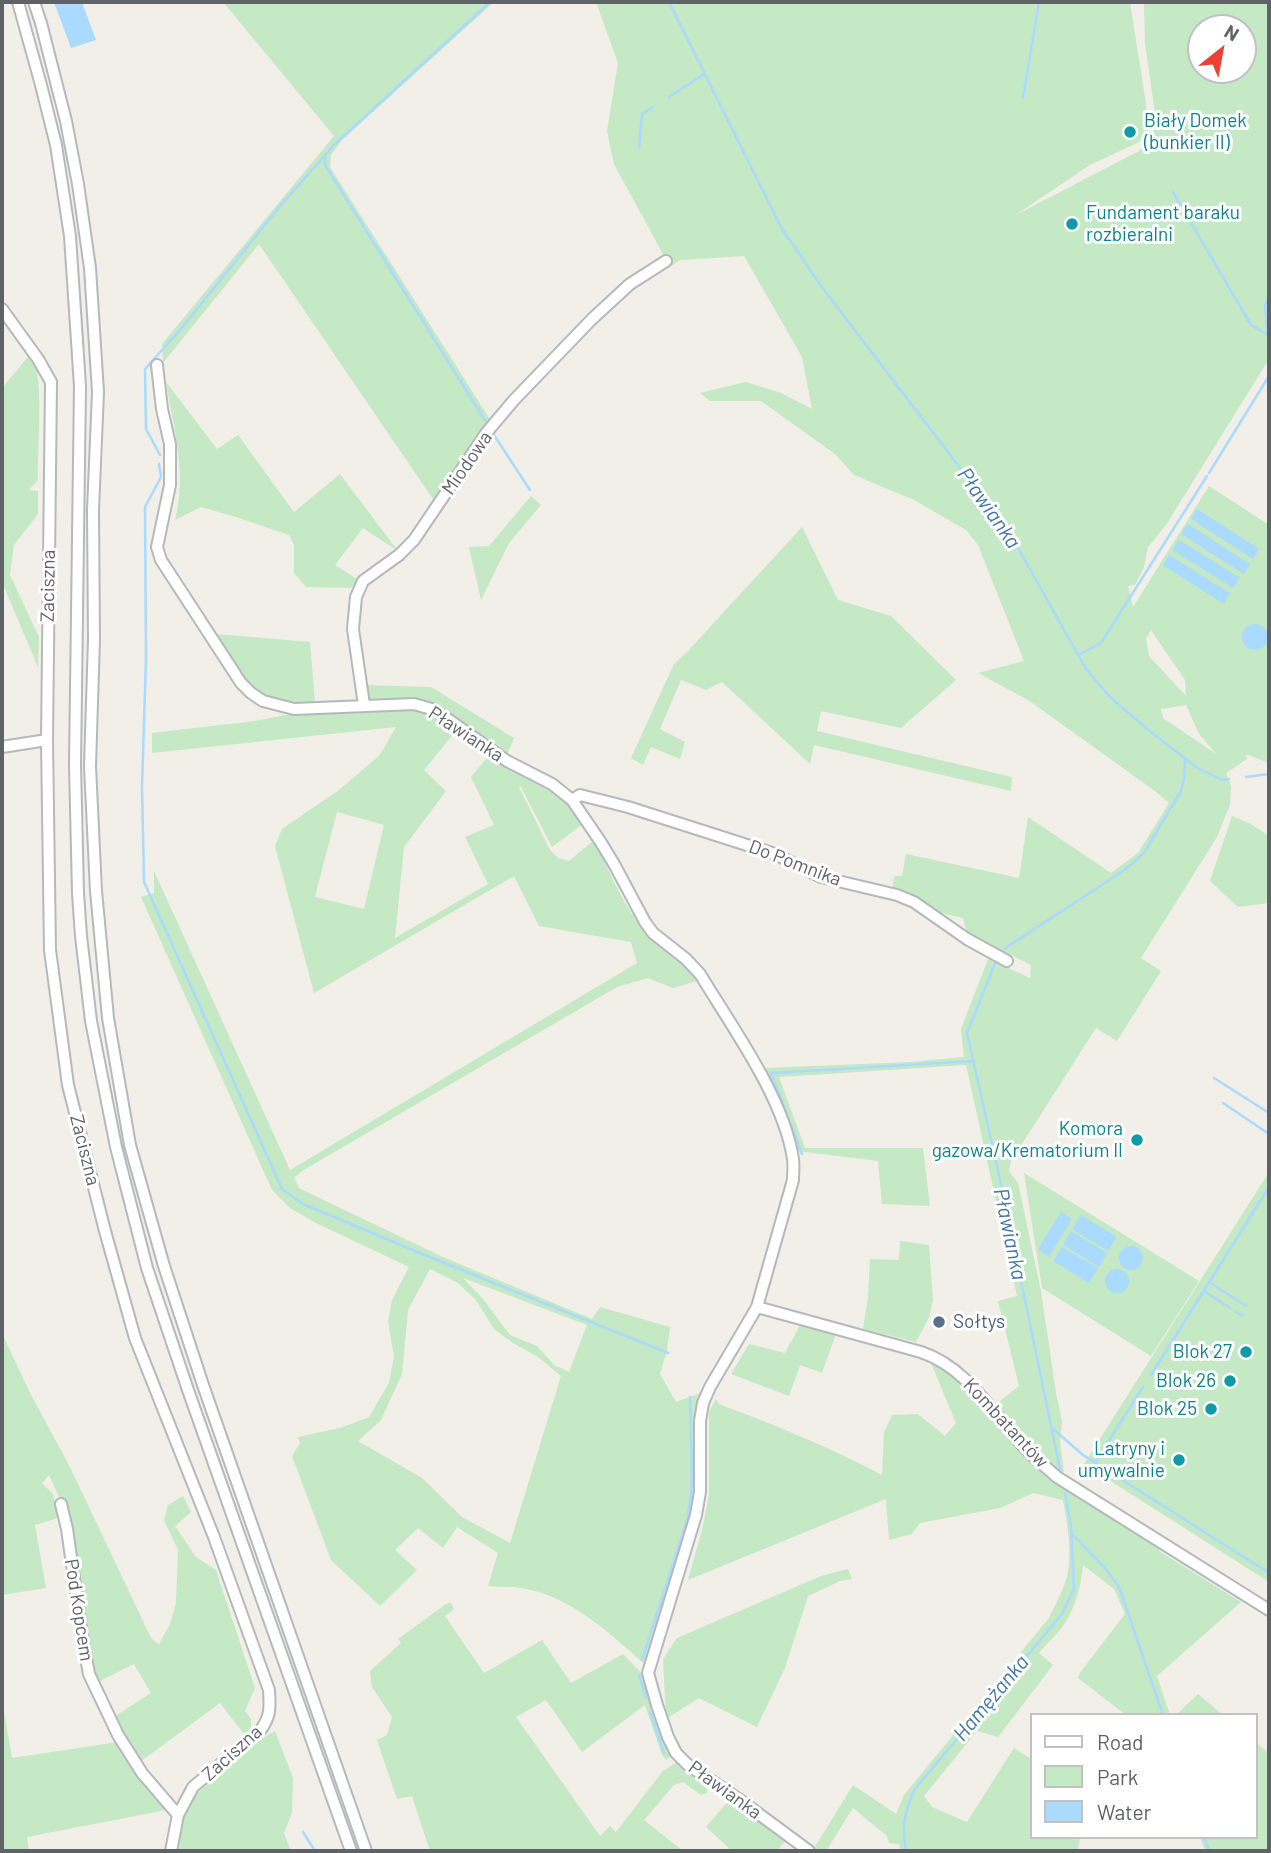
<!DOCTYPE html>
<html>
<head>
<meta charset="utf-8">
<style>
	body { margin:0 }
	#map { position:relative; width:1271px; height:1853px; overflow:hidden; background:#f1efe8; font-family:Barlow,sans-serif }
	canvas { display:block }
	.frame { position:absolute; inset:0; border:4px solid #5f6368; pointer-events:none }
	.legend { position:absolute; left:1030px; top:1713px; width:228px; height:126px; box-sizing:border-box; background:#fff; border:2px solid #bfc1c3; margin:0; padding:9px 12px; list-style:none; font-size:21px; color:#5f6368 }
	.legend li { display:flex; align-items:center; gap:14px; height:35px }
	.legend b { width:35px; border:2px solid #bfc1c3 }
	.north { position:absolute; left:1187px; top:14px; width:70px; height:70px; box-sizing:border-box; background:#fff; border:2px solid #bfc1c3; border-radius:50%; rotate:31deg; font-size:19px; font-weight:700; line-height:28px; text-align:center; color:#5f6368 }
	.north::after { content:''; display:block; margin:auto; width:24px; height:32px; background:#ea4335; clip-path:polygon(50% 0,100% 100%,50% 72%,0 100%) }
</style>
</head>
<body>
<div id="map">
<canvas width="1271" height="1853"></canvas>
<div class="frame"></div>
<ul class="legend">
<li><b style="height:9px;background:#fff"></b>Road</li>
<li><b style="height:19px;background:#c5e8c5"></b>Park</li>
<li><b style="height:19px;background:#aadaff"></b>Water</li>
</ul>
<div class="north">N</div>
</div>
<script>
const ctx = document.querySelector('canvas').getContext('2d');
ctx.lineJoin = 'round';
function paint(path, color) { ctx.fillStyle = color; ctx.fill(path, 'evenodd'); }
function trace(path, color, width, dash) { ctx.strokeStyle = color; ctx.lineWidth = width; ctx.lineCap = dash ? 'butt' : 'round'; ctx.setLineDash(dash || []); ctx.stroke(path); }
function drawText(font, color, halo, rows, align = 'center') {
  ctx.font = font + ' Barlow,sans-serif'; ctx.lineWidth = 6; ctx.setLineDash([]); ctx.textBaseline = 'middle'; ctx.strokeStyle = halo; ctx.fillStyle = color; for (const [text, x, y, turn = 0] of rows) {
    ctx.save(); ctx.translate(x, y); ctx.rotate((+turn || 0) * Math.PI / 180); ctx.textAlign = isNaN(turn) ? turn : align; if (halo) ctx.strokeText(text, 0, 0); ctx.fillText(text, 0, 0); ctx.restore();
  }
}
const green = new Path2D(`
	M223 2H494L341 141 331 155 330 167 491 421 435 502 259 244 163 363 162 344 334 136Z
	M596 2H1130L1149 123 1147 130 1139 142 1090 165 1014 216 1139 151 1153 136 1156 120 1145 44 1144 2H1269V359L1166 525 1148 547 1144 567 1135 585 1128 586 1133 607 1209 486 1269 525V763L1246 754 1247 759 1226 773 1231 786 1230 805 1217 837 1141 958 1161 971 1117 1041 1096 1028 1011 1161 1009 1171 1018 1183 1041 1291 1056 1393 1062 1421 1060 1442 1064 1472H1055L996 1404 1019 1386 998 1301 1017 1296 966 1065 779 1077 805 1148H923L930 1206 882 1204 878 1161 797 1151 765 1068 911 1062 964 1057 961 1029 988 959 1030 978 1031 965 967 933 963 918 933 911 892 890 894 876H902L906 854 1019 878 1028 817 1111 873 1138 853 1169 803 1155 791 1028 700 978 673 1024 661 978 545 966 530 914 500 854 475 835 454 761 401H710L700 393 746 382 781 393 812 409 802 357 744 256 680 260 670 267 614 164 607 131 618 63ZM1201 28H1243V70H1201ZM1151 630 1185 680 1186 696 1149 656 1146 639ZM1186 705 1199 734 1216 754 1163 718 1161 709Z
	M31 353C45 372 37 452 38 480L29 490 38 491V514L14 545 10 575 39 637 38 667 2 582V388Z
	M166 382 217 449 238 435 294 512 340 474 398 551 363 528 335 565 360 581 351 588 306 587 294 573V545L289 535 236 517 201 507 175 520C187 474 174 428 166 382Z
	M531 496 541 505 509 543 481 600 469 547 489 546Z
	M802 527 838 600 891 616 956 680 901 728 821 711 817 731 1012 777 1011 791 814 745 810 764 722 682 706 690 681 680 660 729 685 742 680 759 651 747 643 765 631 758 674 664 688 651Z
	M216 634 310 642 315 702C298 702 279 703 265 695 242 684 229 654 216 634Z
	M364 685 431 687 514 738 508 753 434 702 406 700H367Z
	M414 708 440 721 456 731 424 770 446 791 404 847 395 938 488 884 465 837 494 825 471 777 490 754 510 768 564 799 583 824 552 847 521 787H519L550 850 558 858 569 861 594 840C611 874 625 912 653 940 667 954 688 962 697 981L673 988 648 978 617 987 302 1171 294 1178 299 1188 311 1194 445 1258 592 1319 600 1307 670 1327 667 1350 660 1374 676 1402 701 1393 697 1418 696 1492 692 1519 647 1666C610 1634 572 1596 521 1588 510 1586 499 1587 488 1586L498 1553 457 1527 443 1548 418 1528 395 1550 417 1570 380 1606 331 1560 292 1456 300 1443 298 1437 340 1428 369 1417 389 1383 394 1356 388 1322 392 1300 409 1267 316 1223 290 1208 272 1190 141 897 154 893V871L290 1170 637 963 631 942 539 926 514 876 314 993 275 846 282 829 339 790 379 756 396 727 152 753V733L255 721 285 715 326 711ZM337 812 384 825 364 909 315 897ZM430 1269 458 1283 476 1300 494 1329 513 1343 538 1357 561 1376 510 1543 462 1517 422 1478 358 1441 381 1420 402 1374 408 1310ZM463 1278 587 1325 569 1372 554 1365 537 1346 510 1335 483 1299Z
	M1232 816 1251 824 1269 836V903L1238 907 1210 881Z
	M1269 1172V1582L1084 1464Z
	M1024 1173 1199 1281 1151 1356 1042 1288Z
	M900 1241 929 1245 933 1300 929 1317 916 1342 863 1329 868 1297 870 1259 899 1260Z
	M800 1325 836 1334 822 1373 800 1365 789 1396 731 1374 749 1344 785 1353Z
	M2 1333 29 1391 70 1467 151 1638 159 1644 170 1624 176 1603 178 1550 164 1520 168 1505 183 1496 191 1512 175 1526 196 1557 216 1570 255 1688 245 1711 251 1719V1728L255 1733 247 1738 220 1703 140 1762 114 1717 151 1693 134 1664 98 1682 93 1670 70 1521 49 1475 42 1483 53 1494 58 1518 35 1525 46 1588 2 1595Z
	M931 1363 951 1374 972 1394 1016 1448 1049 1477 1160 1547 1159 1551 1241 1602 1157 1676 1170 1715H1126L1078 1678 1079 1674 1125 1614 1114 1589 1083 1565C1081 1585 1076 1606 1065 1623 1058 1634 1047 1643 1039 1653L1053 1665 998 1737 977 1731 924 1796 932 1807 967 1822 1014 1748 1031 1759V1837H1080L1078 1851H900L899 1844 889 1843 887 1836 853 1808 826 1851 813 1850 853 1785 896 1814 904 1795 1049 1618C1056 1603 1065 1588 1068 1572 1072 1548 1067 1523 1063 1500L1033 1493 1000 1508 920 1523 912 1534 889 1540 886 1499 688 1580 702 1530 709 1495V1412L716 1399 719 1404C775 1425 829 1447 882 1475L884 1432 892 1415 918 1414 945 1436 956 1423Z
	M848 1569 852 1579 840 1581 808 1596 785 1668 757 1727 699 1698 666 1719 663 1659 677 1638 821 1576Z
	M451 1603 454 1609 445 1616 484 1673 542 1640 571 1683 623 1654 644 1676 673 1755 666 1760 662 1755 645 1705 582 1752 546 1700 516 1717 600 1836 610 1826 616 1832 663 1771 677 1762 708 1784 707 1793 701 1795 683 1782 674 1785 644 1820 683 1851H430L412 1796 397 1799 377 1740 387 1735 392 1717 372 1687 370 1671 401 1643 398 1639 446 1604Z
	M1198 1694 1223 1715H1176Z
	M2 1700 12 1758 118 1742 166 1810 27 1837 29 1851H2Z
	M275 1731 293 1778 292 1813 284 1833 291 1851H177L182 1823 191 1799 253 1744Z
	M1255 1742 1269 1753V1851H1205L1200 1837H1255Z
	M730 1799 787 1839 777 1851H727L729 1848 706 1827Z`);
const water = new Path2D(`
	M54 2H82L96 40 71 48Z
	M1197 509 1259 549 1253 559 1191 519Z
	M1188 524 1250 564 1244 574 1181 534Z
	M1179 540 1240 578 1233 588 1172 550Z
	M1169 555 1230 593 1224 604 1163 565Z
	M1242 637a13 13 0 1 1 26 0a13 13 0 1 1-26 0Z
	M1061 1212 1072 1219 1049 1257 1038 1249Z
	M1081 1215 1117 1237 1108 1251 1072 1229Z
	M1071 1231 1107 1253 1099 1267 1063 1245Z
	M1119 1258a12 12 0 1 1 24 0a12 12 0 1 1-24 0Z
	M1062 1247 1098 1268 1089 1283 1053 1261Z
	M1105 1281a12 12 0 1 1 24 0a12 12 0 1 1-24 0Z`);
const stream = new Path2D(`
	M669 2 782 229 821 286 1009 532 1086 669 1110 697 1146 728 1196 767 1222 780 1229 779
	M669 97 704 74
	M1023 98 1039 2
	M639 147 642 114 653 107
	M325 157V165L486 422
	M1173 192 1251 325 1268 335 1265 305 1269 297
	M494 435 530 490
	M160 455 146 429 145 369 181 329 281 205 334 145 490 2
	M159 464 161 477 145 507 146 659 142 787 144 882 282 1189 303 1204 432 1258 668 1353
	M1209 473 1269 376
	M1078 655 1101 643 1207 476
	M1246 777 1269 774
	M1002 953 1007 947 1126 869 1144 853 1180 793 1184 780 1185 758
	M996 961 967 1033 1001 1184 1060 1469
	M1214 1078 1269 1113
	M1223 1103 1269 1134
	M802 1154 771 1073 974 1061
	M1209 1282 1246 1306
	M1204 1291 1230 1308
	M1236 1312 1243 1316
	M1151 1375 1269 1187
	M1051 1427 1083 1455 1269 1573
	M1095 1463 1143 1387
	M1072 1534 1105 1568 1119 1587 1163 1715
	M642 1660 688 1517 692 1483 690 1397
	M639 1675 646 1698
	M650 1712 664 1753
	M303 1832 315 1851
	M1204 1837 1209 1851
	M906 1851C902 1826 904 1814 914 1790L1062 1614 1074 1589 1071 1526 1065 1493`);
const minor = new Path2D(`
	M18 2 41 85 56 145 70 236 80 386 75 765 78 893 81 936 91 1021 116 1147 147 1268 188 1390 351 1851
	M34 2 41 23 66 121 78 184 90 268 98 392 93 510 94 639 90 766 96 891 108 1018 130 1145 164 1266 203 1385 366 1851
	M2 309 38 359 51 382 47 740 50 950 68 1085 105 1231 135 1338 214 1537 269 1690C270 1708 271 1716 260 1731L193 1787 178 1815 171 1851
	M157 365 162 409 170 444V485L157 547 161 560 241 683 251 693 263 701 294 709 414 704 435 710 507 761 552 784 572 800 600 841 614 864 645 922 653 933 686 959 700 974C732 1027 784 1098 793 1159 794 1166 793 1173 793 1180L757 1307 710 1387 703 1403 700 1421V1492L696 1515 648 1673 657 1705 668 1737 676 1753 687 1764 740 1800 809 1851
	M364 705 353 629 356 597 363 581 399 555 414 540 487 432 514 400 592 319 630 284 666 261
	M2 747 47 740
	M572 800 580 795 628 807 775 854 821 877 897 895 914 902 967 939 1007 961
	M757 1307 921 1352C969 1368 995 1417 1028 1451 1037 1460 1047 1468 1057 1477L1269 1610
	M61 1504 67 1529 83 1641 89 1674 118 1735 142 1773 178 1815`);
const markers = [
	[1130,132,7,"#0f9aa8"],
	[1072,224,7,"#0f9aa8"],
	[1137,1140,7,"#0f9aa8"],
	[939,1322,7,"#5c6f8a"],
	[1246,1352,7,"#0f9aa8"],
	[1230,1381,7,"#0f9aa8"],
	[1211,1409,7,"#0f9aa8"],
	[1179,1460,7,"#0f9aa8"]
];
const cultureNames = [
	["Biały Domek",1144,121,"left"],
	["(bunkier II)",1144,143,"left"],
	["Fundament baraku",1086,213,"left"],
	["rozbieralni",1086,235,"left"],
	["Komora",1123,1129],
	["gazowa/Krematorium II",1123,1151],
	["Blok 27",1232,1352],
	["Blok 26",1216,1381],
	["Blok 25",1197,1409],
	["Latryny i",1165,1449],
	["umywalnie",1165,1471]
];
const streetNames = [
	["Miodowa",467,463,-55],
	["Zaciszna",48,586,-89],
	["Pławianka",466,734,33],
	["Do Pomnika",795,863,21],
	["Zaciszna",85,1150,76],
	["Kombatantów",1006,1423,47],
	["Pod Kopcem",79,1610,81],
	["Zaciszna",232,1753,-42],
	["Pławianka",725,1790,36]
];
const serviceNames = [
	["Sołtys",953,1322]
];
const waterNames = [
	["Pławianka",989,508,55],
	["Pławianka",1010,1234,78],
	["Hamężanka",991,1698,-50]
];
paint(green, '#c5e8c5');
paint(water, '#aadaff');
trace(stream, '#aadaff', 2.5);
trace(minor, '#b5b8bc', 14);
trace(minor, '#fff', 10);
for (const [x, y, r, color] of markers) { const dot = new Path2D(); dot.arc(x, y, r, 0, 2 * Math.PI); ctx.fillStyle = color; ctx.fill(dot); trace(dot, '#fff', 2.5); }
drawText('19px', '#0d838f', '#fff', cultureNames, 'right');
drawText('19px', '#5f6368', '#fff', streetNames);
drawText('19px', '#4e5e75', '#fff', serviceNames, 'left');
drawText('italic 21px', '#4174aa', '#fff', waterNames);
</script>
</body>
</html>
